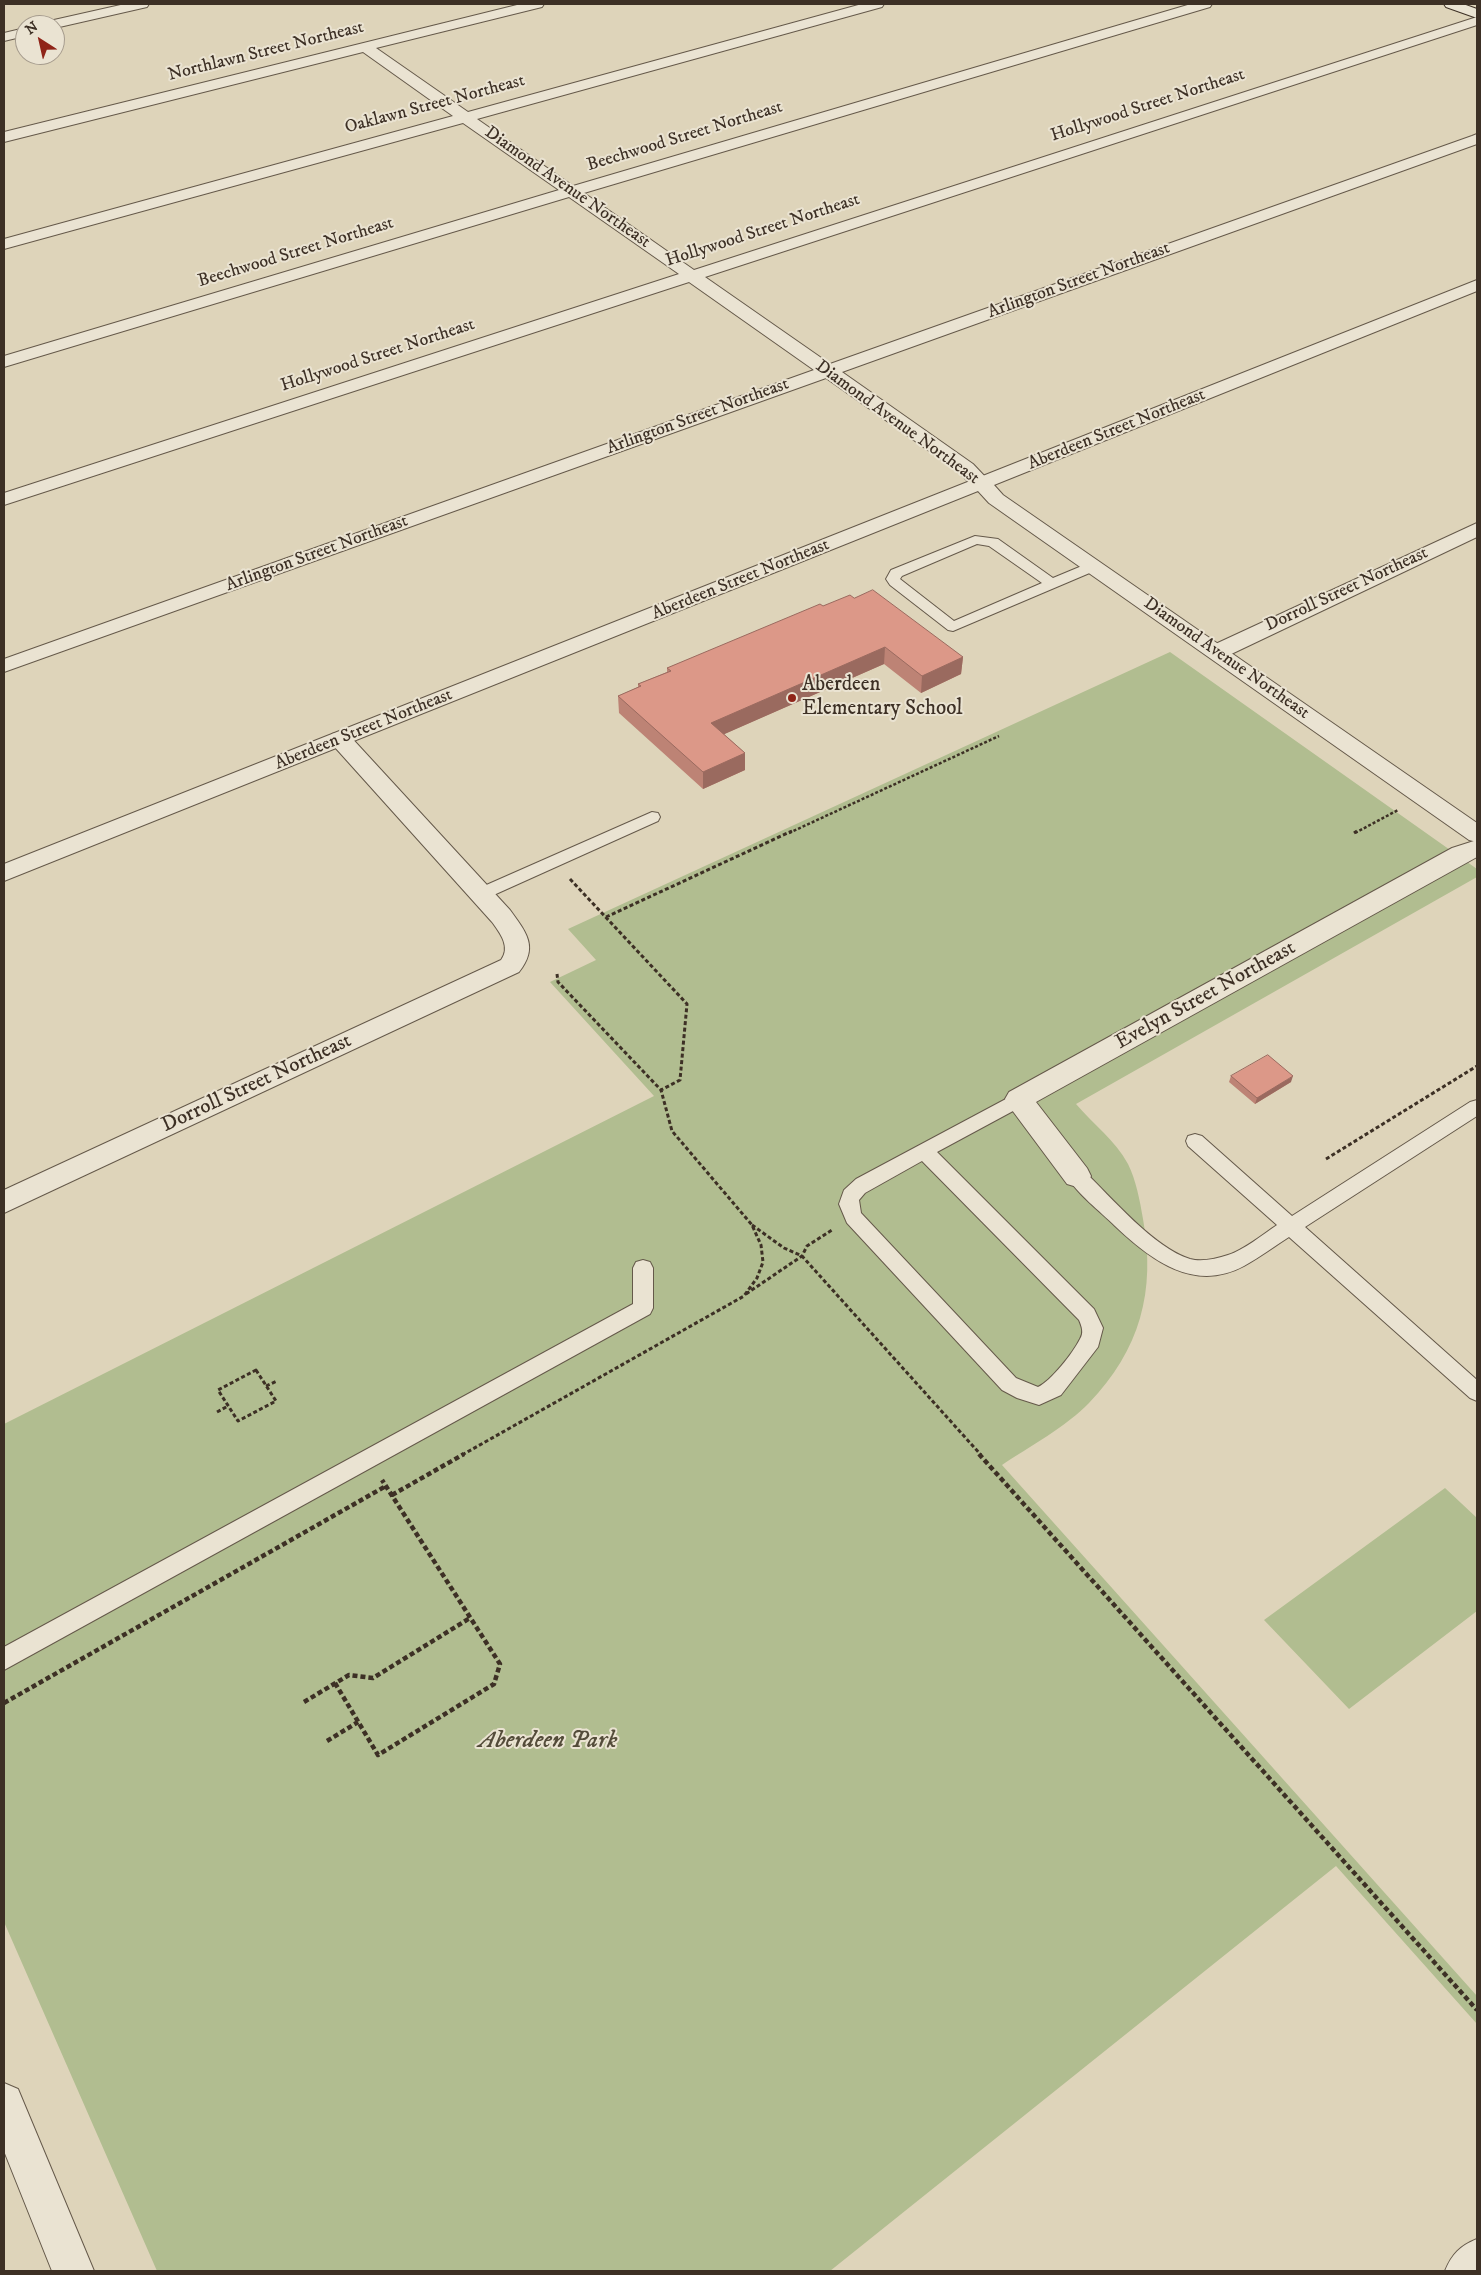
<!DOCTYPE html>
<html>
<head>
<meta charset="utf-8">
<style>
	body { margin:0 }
	#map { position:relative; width:1481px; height:2275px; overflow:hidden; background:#ded4ba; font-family:"IM FELL DW Pica",serif }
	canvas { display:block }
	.frame { position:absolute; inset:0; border:5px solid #3d3025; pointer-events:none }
	.north { position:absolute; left:15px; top:15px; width:50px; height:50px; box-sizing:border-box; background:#eae3d2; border:1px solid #a59b8d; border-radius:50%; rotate:325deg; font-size:14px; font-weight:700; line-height:20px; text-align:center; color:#3d3025 }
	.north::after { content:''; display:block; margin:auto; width:18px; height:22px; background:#8f2418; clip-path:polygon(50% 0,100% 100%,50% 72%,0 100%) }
</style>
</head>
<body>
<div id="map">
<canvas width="1481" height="2275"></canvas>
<div class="frame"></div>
<div class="north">N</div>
</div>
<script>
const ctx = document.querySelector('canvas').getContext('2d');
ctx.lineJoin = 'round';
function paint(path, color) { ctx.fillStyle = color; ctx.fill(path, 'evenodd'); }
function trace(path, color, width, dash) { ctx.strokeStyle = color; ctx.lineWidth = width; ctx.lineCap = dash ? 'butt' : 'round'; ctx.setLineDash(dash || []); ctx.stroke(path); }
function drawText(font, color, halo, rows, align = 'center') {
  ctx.font = font + ' "IM FELL DW Pica",serif'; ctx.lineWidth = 4; ctx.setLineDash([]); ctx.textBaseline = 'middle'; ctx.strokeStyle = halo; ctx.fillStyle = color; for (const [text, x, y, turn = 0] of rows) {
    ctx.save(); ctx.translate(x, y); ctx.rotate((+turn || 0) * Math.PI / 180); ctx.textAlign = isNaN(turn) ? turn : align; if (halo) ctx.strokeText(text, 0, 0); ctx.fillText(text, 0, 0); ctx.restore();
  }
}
const green = new Path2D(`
	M1170 652 1477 869V877L1076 1104C1093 1124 1115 1140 1128 1164 1136 1180 1140 1201 1143 1219 1156 1291 1140 1350 1089 1403 1067 1426 1029 1447 1002 1465L1477 1996V2024L1336 1866 830 2271H157L4 1922V1424L654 1096 550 982 596 960 568 929Z
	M1445 1488 1477 1518V1611L1349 1709 1264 1620Z`);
const pathFar2 = new Path2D(`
	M789 833 999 736
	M1355 833 1398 810`);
const pathFar1 = new Path2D(`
	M1354 833 1357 831
	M570 879 687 1004 680 1080 661 1090
	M606 917 792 831
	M1326 1159 1477 1066
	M752 1225 784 1248 802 1256 981 1455
	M746 1294 802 1256 807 1246 832 1230
	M256 1370 276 1401 238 1421 218 1390Z
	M266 1386 277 1381
	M217 1412 228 1406
	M462 1455 744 1296 757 1278 763 1262 761 1245 752 1225 672 1131 661 1090 558 982 557 974`);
const path = new Path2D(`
	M979 1454 1477 2010
	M392 1495 464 1454
	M335 1683 378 1755 494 1684 500 1664 382 1480
	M304 1702 349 1675 373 1678 470 1618
	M4 1703 386 1486
	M327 1741 358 1722`);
const service = new Path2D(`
	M975 536 998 539 1053 578 1089 563 1094 562 1101 566 1099 569 953 631 948 630 890 585 886 579 891 570ZM977 544 989 546 1042 583 954 621 900 579 902 576Z
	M652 812 658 813 660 817 658 821 487 898 481 900 475 898 473 894 475 890Z
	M1019 1092 1026 1094 1028 1099 1026 1104 937 1152 1094 1309 1103 1328 1098 1347 1061 1395 1039 1405 1017 1398 1002 1390 847 1223 839 1204 844 1190 856 1179ZM922 1161 1079 1320C1082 1327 1084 1333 1080 1339 1073 1353 1051 1381 1038 1387L1016 1378 861 1213 859 1200 865 1193Z
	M1477 1100V1116L1305 1227 1477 1380V1401L1470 1398 1289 1237C1275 1246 1260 1257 1244 1266 1194 1293 1151 1260 1115 1226 1101 1212 1076 1193 1067 1176L1070 1171 1077 1169 1084 1171C1111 1197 1154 1248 1190 1259 1201 1262 1216 1259 1228 1255 1244 1250 1262 1235 1277 1225L1188 1146 1186 1141 1188 1136 1195 1134 1202 1136 1292 1216 1470 1102Z
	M643 1260 650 1262 653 1268V1308L650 1314 4 1670V1647L633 1304V1268L636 1262Z`);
const minor = new Path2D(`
	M125 4H149L147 7 55 28V25H43L45 22Z
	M521 4H544L542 7 376 48 468 112 862 4H884L882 7 477 119 573 186 1191 4H1212L1210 7 584 193 694 270 1477 17V25L705 277 830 364 1472 136 1477 134V144L842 372 973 464 992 484 989 488C975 492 969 482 959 472L826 378 4 672V659L814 370 689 282 4 505V493L679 274 569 197 4 367V356L559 190 463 123 4 249V239L453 116 363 52 4 142V132Z
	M25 28V36L4 41V33Z
	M1477 523V537L1225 657 1217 658 1209 657 1206 652 1209 647Z
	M340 732 348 734 510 910C526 932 539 947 519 972L4 1213V1190L501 960C511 947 500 933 492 922L332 744 329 739 332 734Z
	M1477 840V857L1036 1102 1087 1168 1091 1176 1087 1184 1077 1187 1067 1184 1009 1106 1005 1099 1009 1092 1452 848Z
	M4 2083 18 2089 94 2271H52L4 2151Z
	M1477 2239V2271H1445C1452 2254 1460 2246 1477 2239Z`);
const tertiary = new Path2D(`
	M1477 280V291L994 485 1003 495 1477 823V842L1469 840 989 503 978 491 4 881V864Z`);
const secondary = new Path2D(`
	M1444 4H1463L1477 9V18L1446 7Z`);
const wall = new Path2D(`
	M854 598 963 657 961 674 921 693 884 664 724 734 745 753V770L703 789 619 713 618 696 638 687V684L667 672V668L823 606Z
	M1231 1076 1291 1082 1255 1104 1229 1082Z`);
const shadedWall = new Path2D(`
	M885 647 884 664 711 740V723Z
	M963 657 961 674 921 693 922 676Z
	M745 753V770L703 789V772Z
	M1293 1076 1291 1082 1255 1104 1257 1098Z`);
const building = new Path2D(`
	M873 590 963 657 922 676 885 647 711 723 745 753 703 772 618 696 641 686 638 684 671 671 667 668 820 604 823 606 850 595 854 598Z
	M1268 1055 1293 1076 1257 1098 1231 1076Z`);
const markers = [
	[792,698,5,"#8f2418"]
];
const farStreetnames = [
	["Northlawn Street Northeast",266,52,-14],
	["Oaklawn Street Northeast",435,105,-15],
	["Hollywood Street Northeast",1148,106,-18],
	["Beechwood Street Northeast",685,137,-17],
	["Diamond Avenue Northeast",567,188,35],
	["Hollywood Street Northeast",763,231,-18],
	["Beechwood Street Northeast",296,253,-17],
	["Arlington Street Northeast",1079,281,-20],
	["Hollywood Street Northeast",378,356,-18],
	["Arlington Street Northeast",698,417,-20],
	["Diamond Avenue Northeast",897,423,36],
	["Aberdeen Street Northeast",1117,430,-22],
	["Arlington Street Northeast",317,554,-20],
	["Aberdeen Street Northeast",741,580,-22],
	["Dorroll Street Northeast",1347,590,-25],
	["Diamond Avenue Northeast",1226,659,35],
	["Aberdeen Street Northeast",364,730,-22]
];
const poiNames = [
	["Aberdeen",802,686],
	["Elementary School",802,710]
];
const streetNames = [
	["Evelyn Street Northeast",1206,996,-29],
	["Dorroll Street Northeast",257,1084,-25]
];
const nearParknames = [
	["Aberdeen Park",548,1742]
];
paint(green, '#b1bd90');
trace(service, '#65594a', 2);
trace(minor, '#65594a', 2);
trace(tertiary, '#65594a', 2);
trace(secondary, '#3d3025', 2);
trace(pathFar2, '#3d3025', 2.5, [3, 2]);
trace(pathFar1, '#3d3025', 3, [4, 2.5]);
trace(path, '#3d3025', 4.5, [5, 3]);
paint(service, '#eae3d2');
paint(minor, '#eae3d2');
paint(tertiary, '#eae3d2');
paint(secondary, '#eae3d2');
paint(wall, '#bd8375');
paint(shadedWall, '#9a6a5f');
paint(building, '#dc9888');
trace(building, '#9a6a5f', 1);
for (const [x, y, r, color] of markers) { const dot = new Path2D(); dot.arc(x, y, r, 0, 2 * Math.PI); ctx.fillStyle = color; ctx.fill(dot); trace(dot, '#eae3d2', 2); }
drawText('18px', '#3d3025', '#eae3d2', farStreetnames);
drawText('21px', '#3d3025', '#eae3d2', poiNames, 'left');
drawText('21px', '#3d3025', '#eae3d2', streetNames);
drawText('italic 25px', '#544c3a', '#eae3d2', nearParknames);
</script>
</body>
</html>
